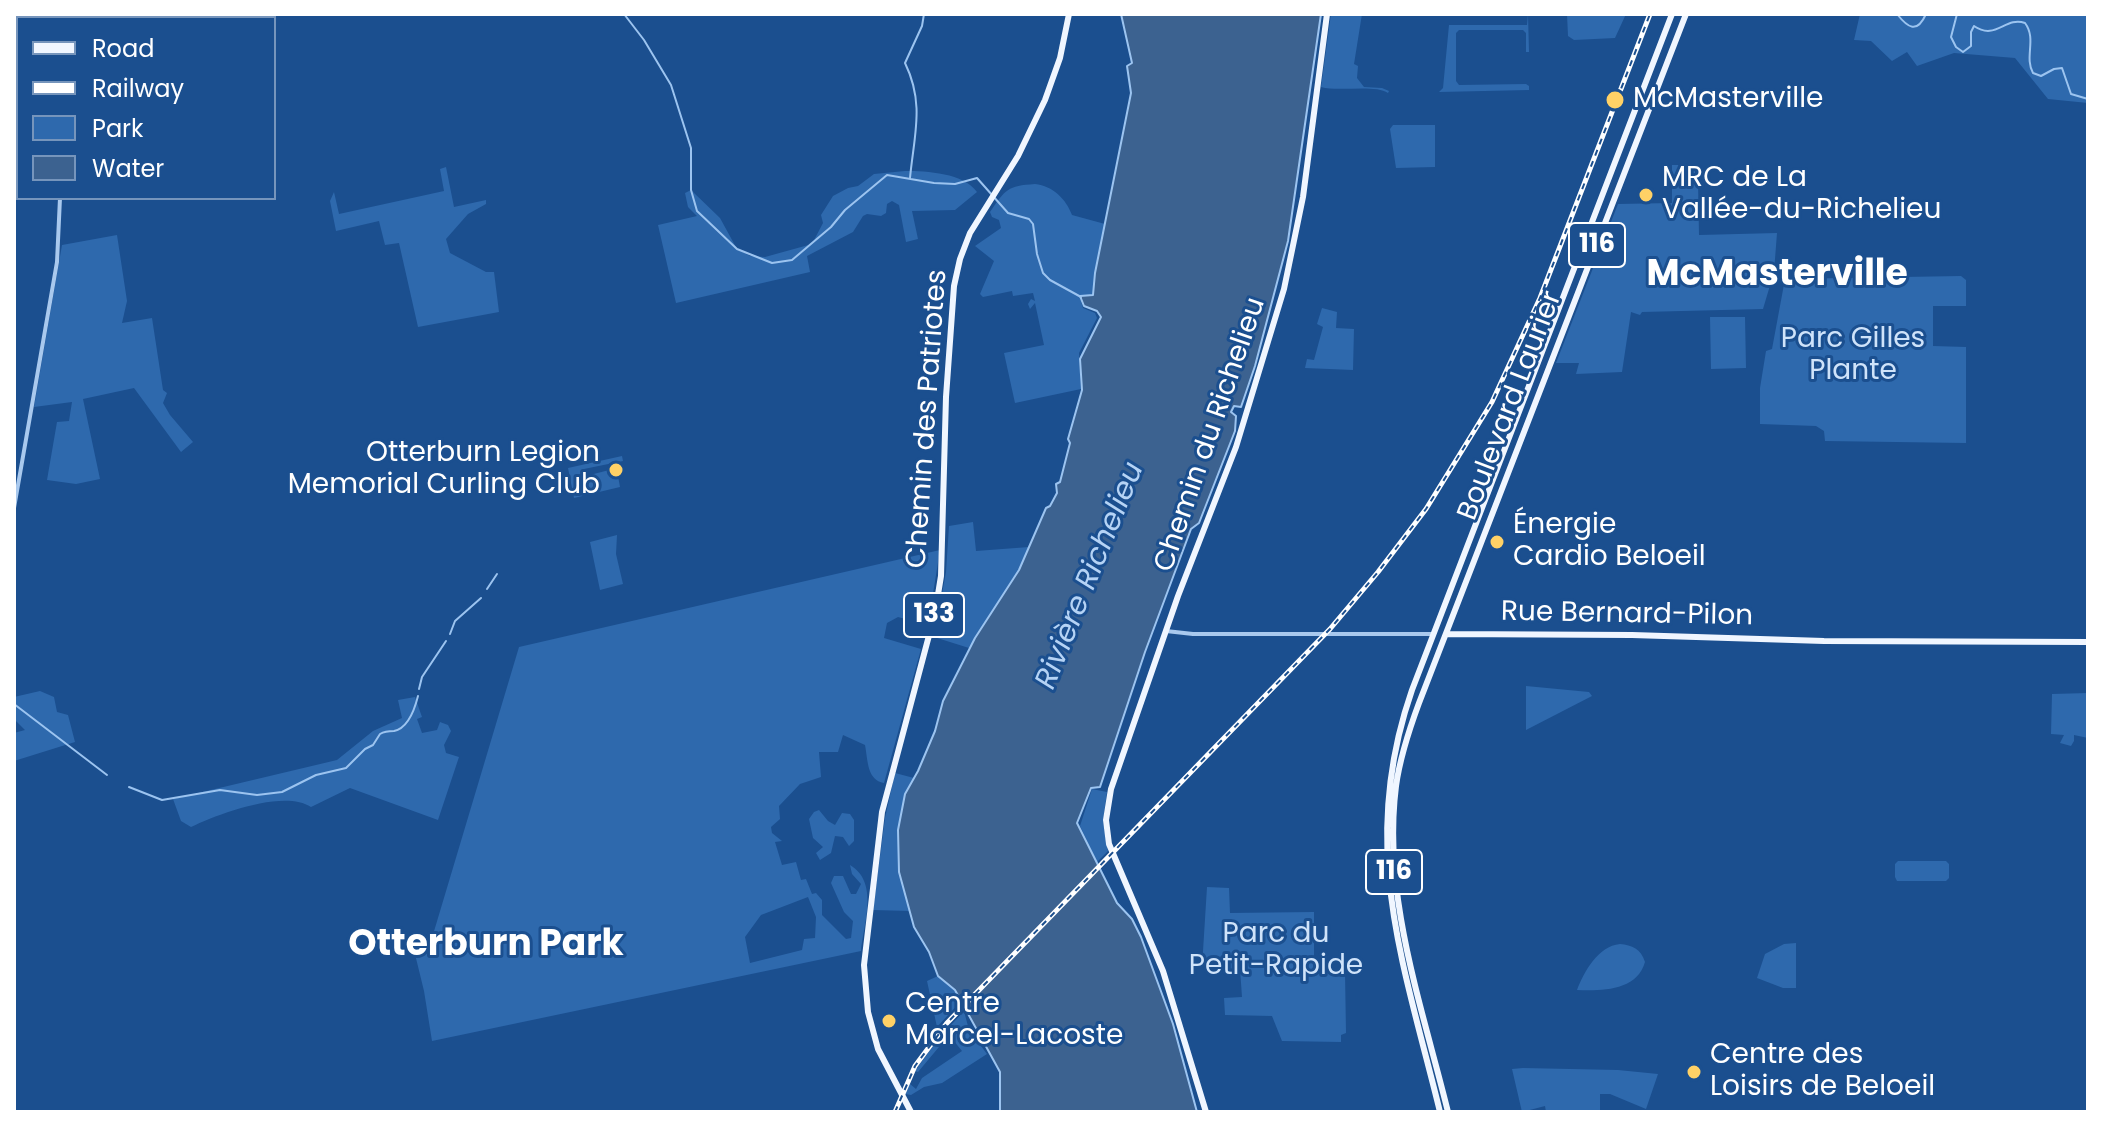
<!DOCTYPE html>
<html>
<head>
<meta charset="utf-8">
<style>
	body { margin:0 }
	#map { position:relative; width:2102px; height:1126px; overflow:hidden; background:#1b4f8f; font-family:Poppins,sans-serif }
	canvas { display:block }
	.frame { position:absolute; inset:0; border:16px solid #fff; pointer-events:none }
	.legend { position:absolute; left:16px; top:16px; width:260px; height:184px; box-sizing:border-box; background:#1b4f8f; border:2px solid #7695bc; margin:0; padding:10px 14px; list-style:none; font-size:24px; color:#fff }
	.legend li { display:flex; align-items:center; gap:16px; height:40px }
	.legend b { width:40px; border:2px solid #7695bc }
</style>
</head>
<body>
<div id="map">
<canvas width="2102" height="1126"></canvas>
<div class="frame"></div>
<ul class="legend">
<li><b style="height:10px;background:#f0f6ff"></b>Road</li>
<li><b style="height:10px;background:#fff"></b>Railway</li>
<li><b style="height:22px;background:#2e69ad"></b>Park</li>
<li><b style="height:22px;background:#3c6290"></b>Water</li>
</ul>
</div>
<script>
const ctx = document.querySelector('canvas').getContext('2d');
ctx.lineJoin = 'round';
function paint(path, color) { ctx.fillStyle = color; ctx.fill(path, 'evenodd'); }
function trace(path, color, width, dash) { ctx.strokeStyle = color; ctx.lineWidth = width; ctx.lineCap = dash ? 'butt' : 'round'; ctx.setLineDash(dash || []); ctx.stroke(path); }
function drawText(font, color, halo, rows, align = 'center') {
  ctx.font = font + ' Poppins,sans-serif'; ctx.lineWidth = 6; ctx.setLineDash([]); ctx.textBaseline = 'middle'; ctx.strokeStyle = halo; ctx.fillStyle = color; for (const [text, x, y, turn = 0] of rows) {
    ctx.save(); ctx.translate(x, y); ctx.rotate((+turn || 0) * Math.PI / 180); ctx.textAlign = isNaN(turn) ? turn : align; if (halo) ctx.strokeText(text, 0, 0); ctx.fillText(text, 0, 0); ctx.restore();
  }
}
const green = new Path2D(`
	M1331 14H1362L1354 64 1358 66 1357 78 1364 87 1382 88 1389 91 1388 93C1375 84 1339 92 1321 87Z
	M1528 14 1529 52H1526V33L1523 30H1459L1456 33V81L1459 85 1526 84 1529 86V90L1439 92 1443 88 1449 25H1527Z
	M1567 14H1626L1615 38 1574 40 1568 36Z
	M1860 14H2088V103L2048 99 2015 58 1954 53 1917 66 1907 52 1892 61 1871 41 1854 40Z
	M1393 125H1435V167L1396 168 1390 129Z
	M1672 165H1695V180H1698L1699 235 1777 233 1774 272 1763 309 1642 312 1640 315 1631 312 1622 372 1576 374 1579 363H1556L1618 204 1672 203Z
	M446 167 454 207 486 200V204L468 214 446 239 450 253 486 272H494L499 312 418 327 399 243 385 245 379 221 336 231 330 201 334 192 339 214 444 191 440 169Z
	M905 171C927 171 964 173 977 192L955 210 912 211 918 239 906 242 899 205 892 201 887 204 886 213 881 216 867 214 863 216 853 232 807 256 810 272 676 303 658 225 697 216 688 207 685 193 691 190 720 218 737 249 750 256 765 257 812 244 823 223 821 215 833 196 848 188 858 186 874 174Z
	M1035 184C1053 186 1066 199 1072 215L1105 224C1100 248 1095 271 1094 295L1080 297 1083 308 1095 313 1097 318 1079 353 1081 389 1015 403 1004 353 1044 345 1035 303 1030 309 1028 304 1031 299 1035 301 1033 293 1013 296 1012 291 983 297 980 294 994 261 975 246 1001 228 999 220 992 217 990 212C1006 189 1007 186 1035 184Z
	M117 235 127 301 122 323 152 318 163 390 167 393 163 403 170 415 193 442 181 452 134 388 83 399 100 479 76 484 47 480 57 422 69 421 72 402 34 407 62 245Z
	M1961 276 1966 280V306H1933V346L1966 347V443L1825 441 1824 431 1816 426 1760 424V388L1766 351 1772 349 1785 279Z
	M1322 308 1337 312 1336 328 1354 329 1353 370 1305 368 1307 359 1314 360 1323 327 1317 324Z
	M1710 317H1745L1746 368 1711 369Z
	M622 456 623 461 584 469 586 476 613 469 614 474 625 471V473L618 476 620 487 574 498 568 468Z
	M973 522 976 551 1029 547 1019 570 969 648 934 637 946 572 949 526Z
	M617 535 616 554 623 584 600 590 590 542Z
	M940 550 928 625 898 617 887 623 884 638 921 649 884 783C867 780 868 761 865 745L843 735 838 752H819L821 777 800 784 779 806 780 819 771 827 772 833 782 841 775 842 782 865 796 862 801 880 806 879 812 894 816 893 822 900V915L846 939 851 938 853 921 844 912 831 883 834 876H843L851 894H856L861 884 852 874 850 865C879 882 864 923 861 951L432 1041 424 991 413 946 429 948 519 647ZM808 897 816 917 815 938 804 939 802 950 750 963 745 937 761 915Z
	M1526 686 1589 692 1592 696 1526 730Z
	M40 691 54 697 57 712 68 715 75 742 14 761V733L25 730 14 719V697Z
	M2088 693V738L2074 735V741L2071 746 2060 743 2064 735 2051 734 2052 694Z
	M415 697 422 717 417 719 422 733 437 730 440 722 448 725 451 731 444 745 446 753 459 757 438 820 350 788 311 807C284 789 218 814 191 827L181 821 173 799 337 760 373 731 402 718 398 700Z
	M895 773 914 778C892 817 896 870 911 911L873 910 885 818Z
	M1092 789 1107 792 1103 821 1108 851 1097 862 1080 826Z
	M819 810 828 821 835 825 842 813 850 814 854 820V841L849 846 843 837 835 836 831 853 820 860 816 853 823 847 813 838 809 819 814 812Z
	M1898 861H1946L1949 864V878L1946 881H1897L1895 877V864Z
	M1207 887 1229 888 1230 913 1314 912V972H1345L1346 1033 1341 1035V1042L1282 1041 1272 1016 1225 1015 1224 998 1242 997 1240 969 1202 967Z
	M1796 943V988H1783L1757 978 1765 954 1784 944Z
	M1620 944C1632 945 1641 949 1645 962 1637 991 1601 991 1577 990 1584 972 1598 946 1620 944Z
	M938 976 955 990 962 1000 937 1027 927 981Z
	M964 1011 969 1030 987 1054 942 1083 924 1087 911 1095 905 1094 910 1084 916 1089 922 1078 962 1051 949 1035 918 1072 915 1071 939 1038Z
	M1523 1068 1618 1070 1658 1074 1646 1109 1610 1094H1600V1112H1546L1545 1106 1522 1112 1512 1069Z`);
const water = new Path2D(`
	M1121 14H1321L1288 241 1255 366 1241 407 1234 406 1231 412 1236 416 1235 431 1199 523 1191 529 1145 652 1100 787 1091 788 1077 823 1117 903 1132 919 1141 937 1173 1024 1197 1112H1000V1072L955 990 938 976 929 952 914 927 899 872 898 830 905 794 918 771 935 731 943 701 975 638 1019 570 1046 508 1050 506 1057 493 1056 484 1060 482 1070 443 1068 439 1082 390 1080 359 1101 317 1097 311 1084 306 1080 296 1093 295 1095 273 1131 93 1127 66 1132 63Z`);
const stream = new Path2D(`
	M624 14 644 40 671 85 691 148V190L697 211 737 249 772 263 792 260 831 227 845 210 887 175 934 183 955 184 977 178 1008 213 1029 219 1033 224 1037 254 1043 273 1050 280 1081 297
	M1897 14C1908 28 1917 34 1926 14
	M1957 14 1951 37 1956 47 1963 52 1971 46V32L1974 26C1996 41 2005 16 2025 23 2037 39 2024 57 2033 73L2041 76 2054 69 2062 68 2071 94 2088 99
	M910 178C914 135 925 104 905 63L922 26 924 14
	M487 589 497 574
	M450 634 455 621 481 598
	M419 689 422 677 446 641
	M14 704 107 775
	M129 787 162 800 220 790 257 795 282 792 316 775 346 768 365 749 373 745 380 734C385 731 389 731 394 731 409 728 415 708 418 696`);
const minor = new Path2D(`
	M36 14 37 18
	M14 508 57 262 60 198
	M1166 631 1193 634H1434`);
const major = new Path2D(`
	M1446 634 1632 635 1824 641 2088 642
	M911 1112 878 1049 868 1012 864 965 882 812 935 613 941 576 946 397 954 286 960 259 970 233 1018 156 1045 100 1060 58 1069 14
	M1206 1112 1163 971 1109 844 1106 820 1111 789 1178 596 1236 447 1284 289 1303 197 1327 14
	M1440 1112C1403 961 1358 845 1412 690L1672 14
	M1448 1112C1422 1006 1382 896 1396 786 1400 757 1409 730 1419 703L1686 14`);
const rail = new Path2D(`
	M895 1112 915 1066 947 1023 1330 629 1378 572 1426 509 1492 402 1540 298 1650 14`);
const markers = [
	[1615,100,10,"#ffd166"],
	[1646,195,8,"#ffd166"],
	[616,470,8,"#ffd166"],
	[1497,542,8,"#ffd166"],
	[889,1021,8,"#ffd166"],
	[1694,1072,8,"#ffd166"]
];
const shields = [
	[1597,245,56],
	[934,615,60],
	[1394,872,56]
];
const shieldNames = [
	["116",1597,245],
	["133",934,615],
	["116",1394,872]
];
const poiNames = [
	["McMasterville",1633,100],
	["MRC de La",1662,179],
	["Vallée-du-Richelieu",1662,211],
	["Otterburn Legion",600,454,"right"],
	["Memorial Curling Club",600,486,"right"],
	["Énergie",1513,526],
	["Cardio Beloeil",1513,558],
	["Centre",905,1005],
	["Marcel-Lacoste",905,1037],
	["Centre des",1710,1056],
	["Loisirs de Beloeil",1710,1088]
];
const parkNames = [
	["Parc Gilles",1853,340],
	["Plante",1853,372],
	["Parc du",1276,935],
	["Petit-Rapide",1276,967]
];
const streetNames = [
	["Boulevard Laurier",1511,406,-69],
	["Chemin des Patriotes",928,419,-86],
	["Chemin du Richelieu",1211,435,-71],
	["Rue Bernard-Pilon",1627,615,1]
];
const waterNames = [
	["Rivière Richelieu",1091,576,-68]
];
const districtNames = [
	["McMasterville",1777,276],
	["Otterburn Park",486,946]
];
paint(green, '#2e69ad');
paint(water, '#3c6290');
trace(water, '#9cc4f0', 2);
trace(stream, '#9cc4f0', 2);
trace(minor, '#a9c9ee', 4);
trace(major, '#f0f6ff', 6);
trace(rail, '#fff', 5);
trace(rail, '#1b4f8f', 2, [6]);
for (const [x, y, r, color] of markers) { const dot = new Path2D(); dot.arc(x, y, r, 0, 2 * Math.PI); ctx.fillStyle = color; ctx.fill(dot); trace(dot, '#1b4f8f', 3); }
for (const [x, y, w] of shields) { const box = new Path2D(); box.roundRect(x - w / 2, y - 22, w, 44, 6); ctx.fillStyle = '#1b4f8f'; ctx.fill(box); trace(box, '#fff', 2); }
drawText('bold 26px', '#fff', null, shieldNames);
drawText('28px', '#fff', '#1b4f8f', poiNames, 'left');
drawText('28px', '#cfe3fa', '#1b4f8f', parkNames);
drawText('28px', '#fff', '#1b4f8f', streetNames);
drawText('italic 30px', '#b5d3f5', '#1b4f8f', waterNames);
drawText('bold 36px', '#fff', '#1b4f8f', districtNames);
</script>
</body>
</html>
